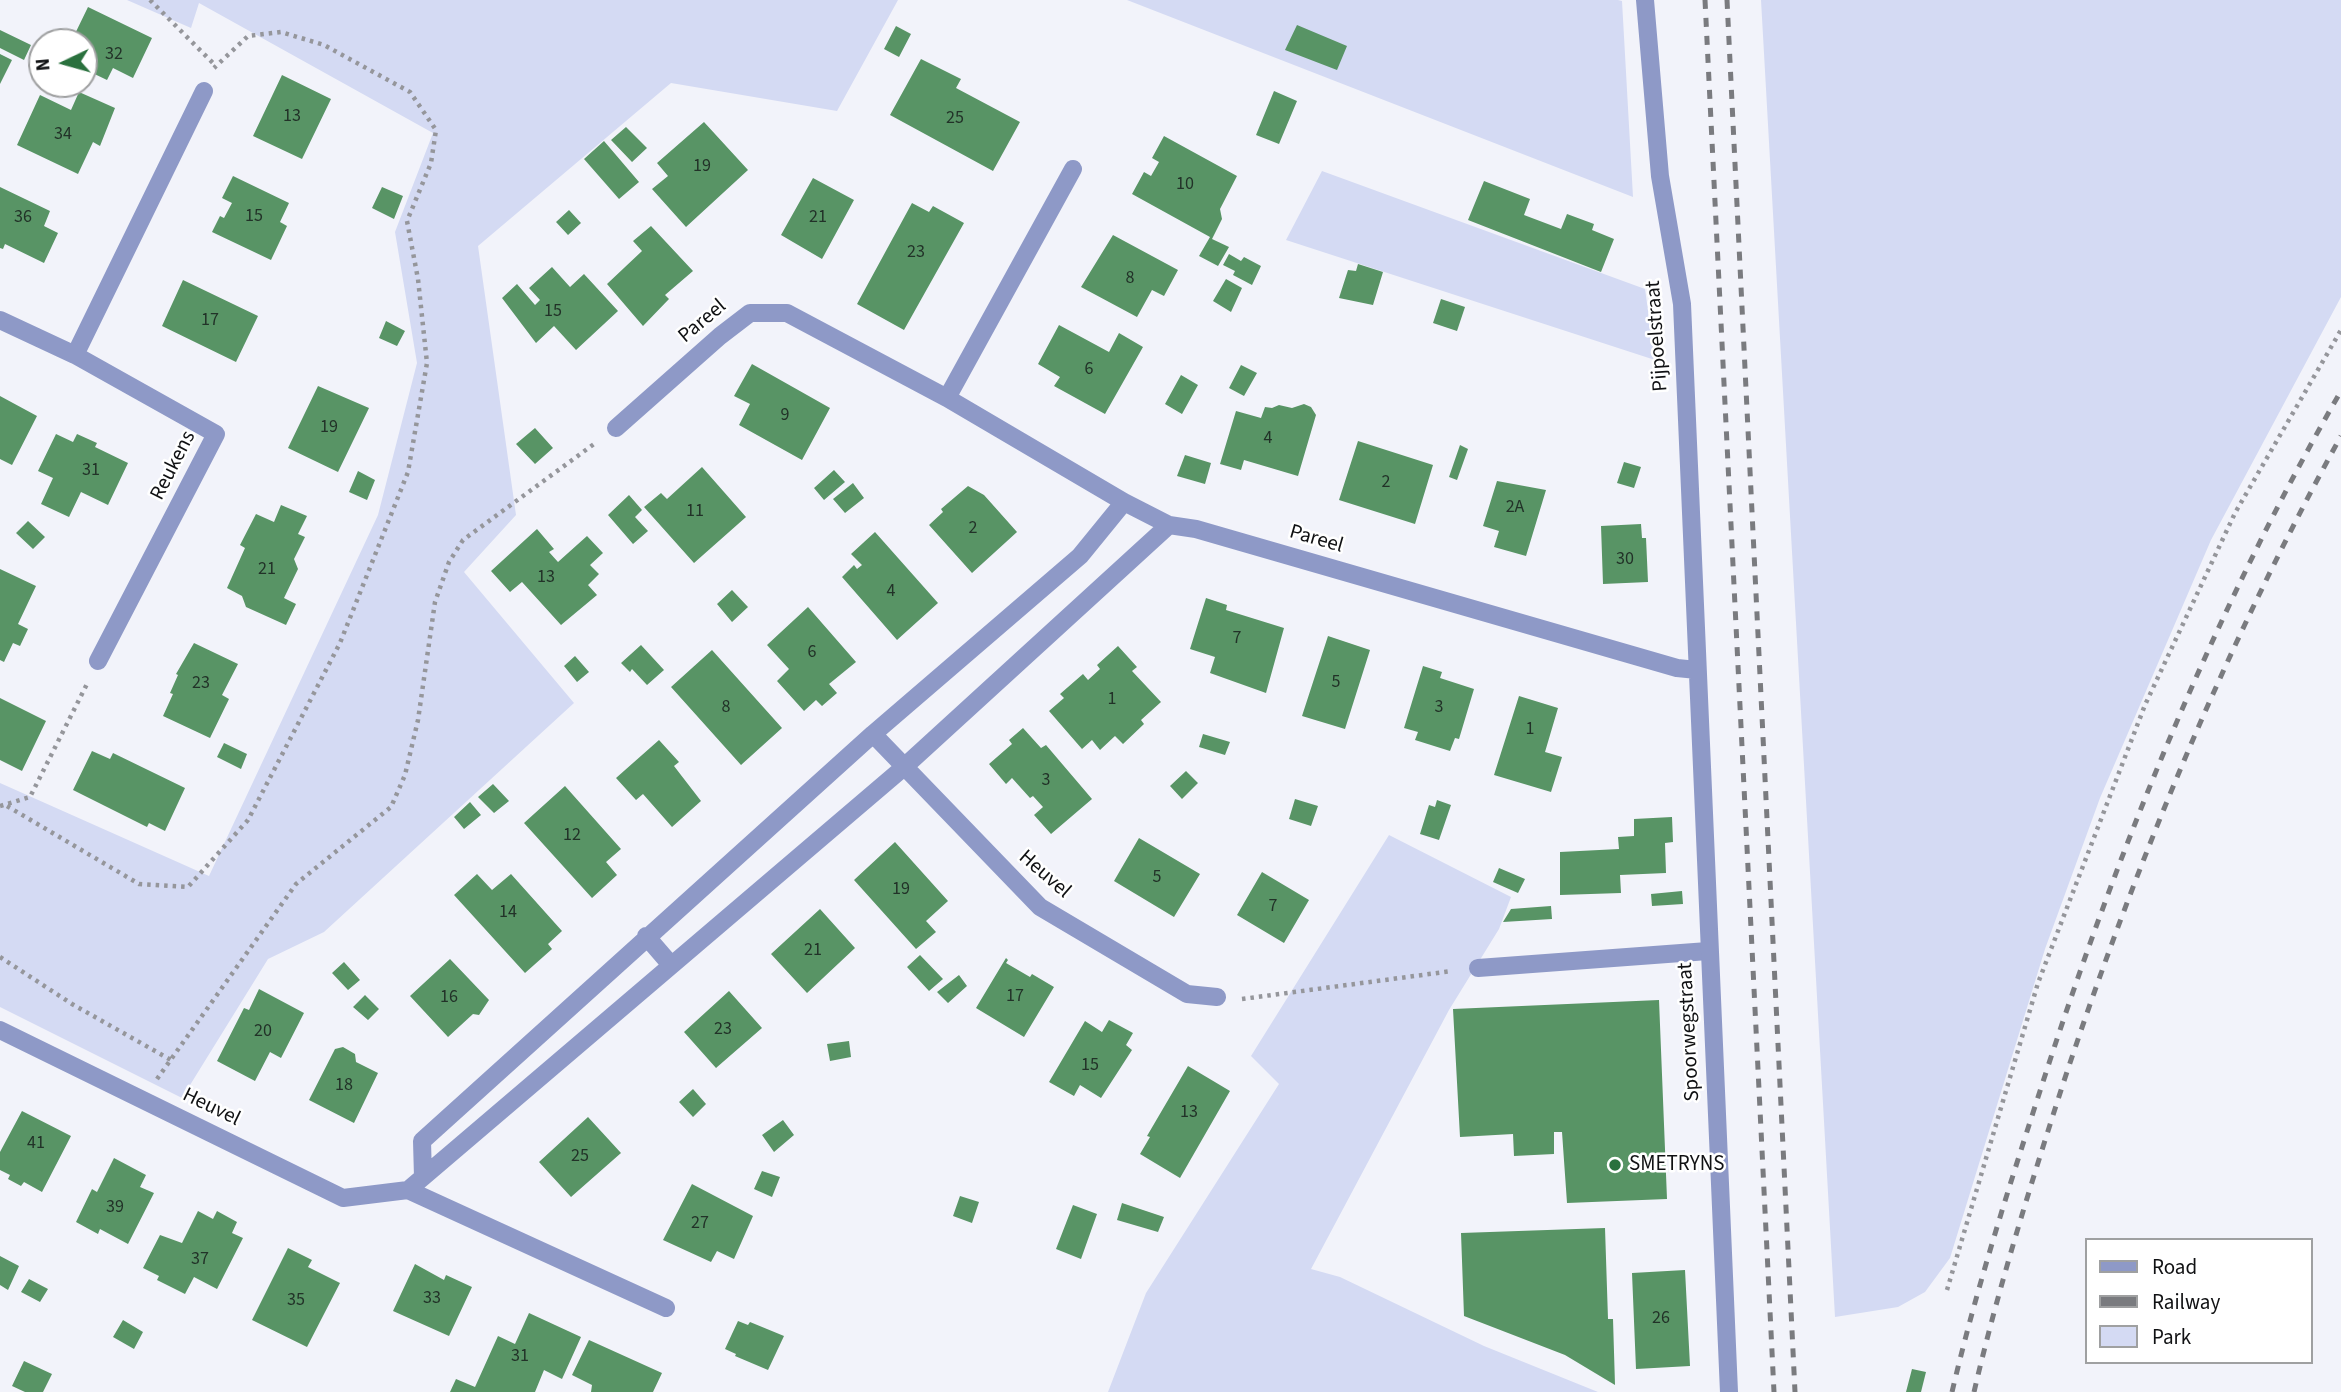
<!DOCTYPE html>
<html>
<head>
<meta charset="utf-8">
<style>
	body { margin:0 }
	#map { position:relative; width:2341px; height:1392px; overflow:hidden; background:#f2f3fa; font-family:"Source Sans 3",sans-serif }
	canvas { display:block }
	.legend { position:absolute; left:2085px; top:1238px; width:228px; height:126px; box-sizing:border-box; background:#fff; border:2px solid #9fa0a1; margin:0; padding:9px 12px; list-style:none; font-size:21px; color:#101113 }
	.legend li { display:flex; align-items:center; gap:14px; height:35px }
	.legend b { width:35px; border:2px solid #9fa0a1 }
	.north { position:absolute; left:28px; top:28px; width:70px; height:70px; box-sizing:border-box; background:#fff; border:2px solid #9fa0a1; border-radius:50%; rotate:265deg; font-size:19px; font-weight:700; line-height:28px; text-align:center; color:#101113 }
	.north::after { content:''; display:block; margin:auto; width:24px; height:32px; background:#2a713e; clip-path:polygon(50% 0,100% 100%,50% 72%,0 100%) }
</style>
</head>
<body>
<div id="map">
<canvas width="2341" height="1392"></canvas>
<ul class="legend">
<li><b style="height:9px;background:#8e99c7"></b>Road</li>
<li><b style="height:9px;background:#7a7b7f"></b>Railway</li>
<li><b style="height:19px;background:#d4daf3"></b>Park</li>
</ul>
<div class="north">N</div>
</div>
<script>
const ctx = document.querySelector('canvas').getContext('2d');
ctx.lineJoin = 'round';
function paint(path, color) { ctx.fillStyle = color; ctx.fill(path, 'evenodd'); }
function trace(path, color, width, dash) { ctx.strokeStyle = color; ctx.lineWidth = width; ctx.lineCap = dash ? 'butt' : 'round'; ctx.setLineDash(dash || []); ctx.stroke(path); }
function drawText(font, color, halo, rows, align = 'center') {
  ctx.font = font + ' "Source Sans 3",sans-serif'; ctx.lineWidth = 5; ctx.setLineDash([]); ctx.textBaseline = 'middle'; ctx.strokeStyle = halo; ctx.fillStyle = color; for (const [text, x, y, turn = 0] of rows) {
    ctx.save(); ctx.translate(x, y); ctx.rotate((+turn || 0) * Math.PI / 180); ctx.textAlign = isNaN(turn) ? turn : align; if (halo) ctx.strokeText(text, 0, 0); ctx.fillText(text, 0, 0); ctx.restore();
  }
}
const green = new Path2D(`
	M127 0H898L837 111 671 83 478 246 516 515 464 572 574 703 324 932 268 959 182 1098 0 1007V783L209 876 378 515 417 363 395 232 433 133 199 3 191 28Z
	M1127 0H1618L1622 1 1633 197Z
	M1761 0H2341V297L2211 540 2100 798 2045 949 1950 1258 1925 1292 1898 1307 1835 1317Z
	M1322 171 1645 289 1655 360 1286 240Z
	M1389 835 1511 897 1499 929 1449 1010 1311 1269 1340 1277 1484 1346 1598 1392H1108L1146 1293 1279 1084 1251 1056Z`);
const building = new Path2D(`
	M88 7 152 38 133 78 113 68 107 80 84 69V42H71Z
	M1297 25 1347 46 1337 70 1285 50Z
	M896 26 911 34 899 57 884 49Z
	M0 30 31 45 24 60 0 48Z
	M0 54 12 60 0 84Z
	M921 59 961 79 956 88 1020 122 993 171 890 115Z
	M282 75 331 99 302 159 253 136Z
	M1274 91 1297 101 1279 144 1256 135Z
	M79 92 115 108 100 146 93 142 78 174 17 145 40 95 71 110Z
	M704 122 748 170 686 227 652 189 668 176 657 163Z
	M626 127 647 148 632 162 611 140Z
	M1164 136 1237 176 1220 209 1222 219 1212 239 1229 247 1218 266 1199 256 1210 237 1132 194 1144 172 1151 176 1159 162 1152 158Z
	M604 141 639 182 619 199 584 159Z
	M233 176 289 203 280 222 287 226 271 260 212 232 220 216 224 218 232 203 222 198Z
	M813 178 854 200 822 259 781 235Z
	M1484 181 1530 199 1524 215 1561 229 1567 214 1594 224 1592 230 1614 239 1601 272 1468 220Z
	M0 187 50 211 44 226 58 233 44 263 5 244 3 249 0 248Z
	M382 187 403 196 394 219 372 208Z
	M912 203 929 212 933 206 964 223 904 330 857 304Z
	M569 210 581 223 568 235 556 222Z
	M651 226 693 271 665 295 669 299 643 326 607 284 642 251 633 241Z
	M1113 235 1178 270 1164 296 1152 290 1137 317 1081 287Z
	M1229 254 1241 261 1244 257 1261 266 1252 285 1233 275 1235 271 1223 265Z
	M1358 264 1383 272 1373 305 1339 298 1348 270 1356 271Z
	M552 267 570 287 584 274 618 311 576 350 554 326 536 343 502 298 517 284 535 305 540 300 529 288Z
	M1226 279 1242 288 1231 312 1213 301Z
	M183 280 258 316 236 362 162 326Z
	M1441 299 1465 307 1457 331 1433 323Z
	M386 321 405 331 397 346 379 338Z
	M1059 325 1109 352 1119 333 1143 347 1105 414 1054 386 1060 377 1038 364Z
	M752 364 830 408 802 460 739 425 750 404 734 396Z
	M1241 365 1257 373 1244 396 1229 388Z
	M1181 375 1198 385 1182 414 1165 404Z
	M318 386 369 408 338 472 288 448Z
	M0 396 37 416 12 465 0 459Z
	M1304 404 1311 407 1316 415 1298 476 1244 460 1241 470 1220 464 1236 411 1261 418 1265 407 1272 408 1279 405 1292 408Z
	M535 428 553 448 535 464 516 444Z
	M56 434 73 442 77 434 97 443 95 447 128 463 108 505 81 492 69 517 41 504 53 478 38 471Z
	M1358 441 1433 465 1415 524 1339 500Z
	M1460 445 1468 449 1457 480 1449 477Z
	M1185 455 1211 463 1205 484 1177 476Z
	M1624 462 1641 467 1634 488 1617 483Z
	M702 467 746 517 694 563 644 507 661 493 667 499Z
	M834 470 845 482 824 500 814 488Z
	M358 471 375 480 367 500 349 492Z
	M1497 481 1546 490 1526 556 1494 547 1499 531 1483 526Z
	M853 483 864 498 845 513 833 499Z
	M968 486 984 495 1017 532 972 573 929 525 943 512 941 509Z
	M629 495 642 510 635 517 648 531 633 544 608 515Z
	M281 505 307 516 298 534 305 537 294 559 298 569 284 598 296 604 286 625 246 607 242 596 227 588 245 548 240 545 256 514 274 522Z
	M28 521 45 537 33 549 16 533Z
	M1641 524 1642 538H1646L1648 582 1603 584 1601 526Z
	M537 529 554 549 549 552 558 562 587 536 603 553 590 565 599 574 588 585 597 595 561 625 522 582 510 592 491 571Z
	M875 532 938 603 897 640 842 577 854 565 857 569 862 565 851 554Z
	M0 569 36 586 18 624 28 629 20 646 13 643 4 662 0 660Z
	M732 590 748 607 732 622 717 604Z
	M1206 598 1227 605 1226 610 1284 628 1266 693 1210 673 1215 657 1190 649Z
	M808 607 856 662 829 684 837 693 822 706 816 700 804 711 777 681 789 669 767 645Z
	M1328 636 1370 650 1345 729 1302 716Z
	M194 643 238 664 222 695 229 699 210 738 163 716 173 694 170 693 178 675 176 674Z
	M641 645 664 670 647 685 632 669 630 672 621 663Z
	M1118 646 1137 667 1132 671 1161 702 1141 720 1144 724 1123 744 1115 736 1100 750 1092 740 1082 749 1049 711 1064 698 1060 694 1083 674 1088 680 1100 669 1097 665Z
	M712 650 782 728 741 765 671 687Z
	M575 656 589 672 577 682 564 666Z
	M1423 666 1442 672 1440 678 1474 689 1459 739 1455 738 1450 751 1415 740 1418 732 1404 728Z
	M1519 696 1558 708 1545 752 1562 757 1551 792 1494 775Z
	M0 698 46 721 22 771 0 760Z
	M1023 728 1041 748 1046 745 1092 799 1051 834 1034 815 1043 807 1033 796 1030 798 1012 778 1006 784 989 764 1012 744 1009 740Z
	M1203 734 1230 742 1225 755 1199 747Z
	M659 740 679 762 674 766 701 801 672 827 643 794 636 800 616 778Z
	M224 743 247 754 241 769 217 757Z
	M92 751 110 759 113 753 185 788 165 831 149 823 147 827 73 790Z
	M1186 771 1198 783 1182 799 1170 786Z
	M493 784 509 801 494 813 478 797Z
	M565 786 621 849 606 862 617 875 592 898 524 823Z
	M1295 799 1318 806 1311 826 1289 819Z
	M1437 800 1451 805 1439 840 1420 834 1429 805 1435 807Z
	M470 802 481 815 464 829 454 817Z
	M1672 817 1673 842 1665 843 1666 873 1620 875 1621 893 1560 895V852L1619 849 1618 837 1634 836V819Z
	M1139 838 1200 874 1174 917 1114 881Z
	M895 842 948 901 926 921 936 932 916 949 854 880Z
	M1499 868 1525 879 1518 893 1493 882Z
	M1262 872 1309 900 1284 943 1237 915Z
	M477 874 492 890 511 874 562 931 548 944 552 949 525 973 454 895Z
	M1682 891 1683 904 1652 906 1651 894Z
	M1551 906 1552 919 1503 922 1511 909Z
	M820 909 855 948 807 993 771 954Z
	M920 955 943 979 929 991 907 967Z
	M1006 958 1008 960 1006 963 1030 977 1032 974 1054 987 1024 1037 976 1008Z
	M450 959 489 1000 479 1015 473 1014 448 1037 410 996Z
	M344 962 360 980 348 990 332 973Z
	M959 975 967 986 948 1003 937 992Z
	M259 989 304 1013 281 1058 270 1052 255 1081 217 1061 244 1008 249 1010Z
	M729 991 762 1028 716 1068 684 1032Z
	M365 995 379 1009 368 1020 353 1007Z
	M1659 1000 1667 1199 1567 1203 1562 1132H1554V1154L1514 1156 1513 1134 1460 1137 1453 1009Z
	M1109 1020 1133 1033 1126 1045 1132 1050 1101 1098 1080 1085 1074 1096 1049 1082 1085 1021 1102 1032Z
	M849 1041 851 1057 830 1061 827 1044Z
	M343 1047 355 1054 356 1062 378 1073 354 1123 309 1100 335 1049Z
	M1188 1066 1230 1091 1180 1178 1140 1154 1150 1137 1147 1136Z
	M693 1089 706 1104 693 1117 679 1102Z
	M22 1111 71 1136 42 1192 24 1182 21 1186 8 1179 10 1175 0 1170V1152Z
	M588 1117 621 1153 571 1197 539 1162Z
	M783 1120 794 1135 774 1152 762 1135Z
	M114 1158 146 1175 140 1187 154 1193 128 1244 100 1229 98 1234 76 1222 92 1189 97 1192Z
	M762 1171 780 1177 772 1197 754 1189Z
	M692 1184 753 1216 734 1259 717 1251 711 1262 663 1240Z
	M960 1196 979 1202 972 1223 953 1216Z
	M1122 1203 1164 1217 1158 1232 1117 1220Z
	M1073 1205 1097 1214 1081 1259 1056 1249Z
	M198 1211 213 1219 217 1211 237 1222 232 1233 243 1238 217 1289 194 1277 185 1294 157 1280 159 1276 143 1268 160 1235 182 1243Z
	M1605 1228 1608 1319H1613L1615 1385 1565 1355 1464 1316 1461 1233Z
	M288 1248 312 1260 308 1267 340 1283 307 1347 252 1320Z
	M0 1256 19 1266 8 1290 0 1285Z
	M415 1264 444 1280 446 1275 472 1287 449 1336 393 1311Z
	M1685 1270 1690 1366 1636 1369 1632 1273Z
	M29 1279 48 1289 40 1302 21 1292Z
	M529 1313 581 1337 562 1379 544 1370 535 1392H450L456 1379 475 1387 498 1336 515 1344Z
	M123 1320 143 1332 134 1349 113 1337Z
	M738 1321 748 1325 750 1322 784 1336 768 1370 735 1356 736 1354 725 1349Z
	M589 1340 662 1373 653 1392H591L592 1385 572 1375Z
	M24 1361 52 1374 43 1392H25L12 1386Z
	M1912 1369 1926 1372 1921 1392H1906Z`);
const path = new Path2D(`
	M150 0 214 64
	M0 806 30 797 87 684
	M7 806 139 884 188 887 248 820 340 643 408 472 427 363 418 279 407 221 431 163 436 130 410 92 324 45 281 32 248 36 214 68
	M0 957 72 1004 171 1060
	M1242 999 1452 971
	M157 1079 296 884 391 807 405 775 418 720 435 602 449 562 463 540 594 444
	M1947 1290 2038 983 2145 705 2235 513 2341 330`);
const lane = new Path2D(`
	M1478 968 1708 951`);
const street = new Path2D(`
	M1645 0 1660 176 1682 304 1729 1392
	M0 320 75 355 216 434 98 661
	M75 355 204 91
	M947 398 1073 169
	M616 428 720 336 750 313H787L947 398 1124 502 1169 525 1196 529 1677 668 1697 670
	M873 734 1040 907 1187 994 1217 997
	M646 936 671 965
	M0 1030 343 1198 408 1190 666 1308
	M423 1177 422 1141 873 734 1080 556 1124 502
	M408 1190 903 768 1169 525`);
const rail = new Path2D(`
	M1705 0 1774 1392
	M1727 0 1795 1392
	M1952 1392C1976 1290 2008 1190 2040 1091 2117 851 2215 609 2341 391
	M1974 1392C1998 1289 2030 1187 2062 1087 2136 862 2227 643 2341 436`);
const markers = [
	[1615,1165,7,"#2a713e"]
];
const numberNames = [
	["32",114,55],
	["13",292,117],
	["25",955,119],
	["34",63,135],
	["19",702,167],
	["10",1185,185],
	["15",254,217],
	["36",23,218],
	["21",818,218],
	["23",916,253],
	["8",1130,279],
	["15",553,312],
	["17",210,321],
	["6",1089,370],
	["9",785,416],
	["19",329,428],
	["4",1268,439],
	["31",91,471],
	["2",1386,483],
	["2A",1515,508],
	["11",695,512],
	["2",973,529],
	["30",1625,560],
	["21",267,570],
	["13",546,578],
	["4",891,592],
	["7",1237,639],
	["6",812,653],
	["5",1336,683],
	["23",201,684],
	["1",1112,700],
	["8",726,708],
	["3",1439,708],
	["1",1530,730],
	["3",1046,781],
	["12",572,836],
	["5",1157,878],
	["19",901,890],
	["7",1273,907],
	["14",508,913],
	["21",813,951],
	["17",1015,997],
	["16",449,998],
	["23",723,1030],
	["20",263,1032],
	["15",1090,1066],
	["18",344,1086],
	["13",1189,1113],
	["41",36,1144],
	["25",580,1157],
	["39",115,1208],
	["27",700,1224],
	["37",200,1260],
	["33",432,1299],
	["35",296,1301],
	["26",1661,1319],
	["31",520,1357]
];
const streetNames = [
	["Pareel",703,322,-40],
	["Pijpoelstraat",1658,336,-94],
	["Reukens",174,466,-63],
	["Pareel",1316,540,16],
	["Heuvel",1044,875,41],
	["Spoorwegstraat",1690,1032,-93],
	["Heuvel",211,1108,26]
];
const poiNames = [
	["SMETRYNS",1629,1165]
];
paint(green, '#d4daf3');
paint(building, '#589465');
trace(path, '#95969b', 4.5, [3.5, 5]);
trace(lane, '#8e99c7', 18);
trace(street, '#8e99c7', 18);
trace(rail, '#7a7b7f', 5, [9, 9]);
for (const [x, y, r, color] of markers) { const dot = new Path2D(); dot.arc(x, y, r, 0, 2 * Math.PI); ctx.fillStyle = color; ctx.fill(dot); trace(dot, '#fff', 2.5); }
drawText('18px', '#223228', null, numberNames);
drawText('21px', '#101113', '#fff', streetNames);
drawText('21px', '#101113', '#fff', poiNames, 'left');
</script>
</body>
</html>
